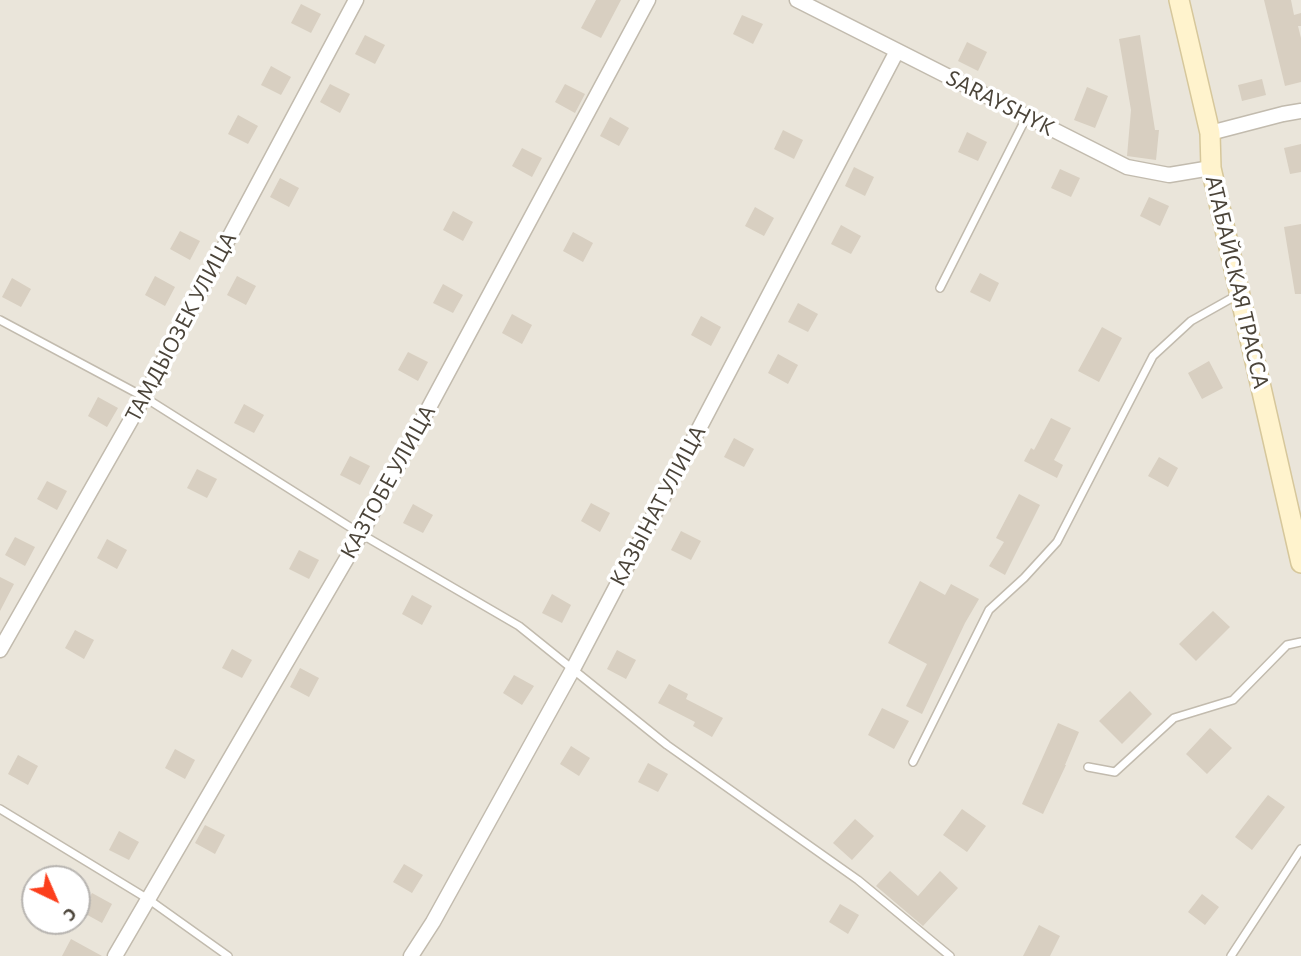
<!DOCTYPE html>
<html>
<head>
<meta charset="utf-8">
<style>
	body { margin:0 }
	#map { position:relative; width:1301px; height:956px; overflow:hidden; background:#f6f3ec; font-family:"Alegreya Sans",sans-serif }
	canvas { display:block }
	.north { position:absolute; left:21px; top:865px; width:70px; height:70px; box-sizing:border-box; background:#fff; border:2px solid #b7b4b0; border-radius:50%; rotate:136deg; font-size:19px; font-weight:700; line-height:28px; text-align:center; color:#4b4439 }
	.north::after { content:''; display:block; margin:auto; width:24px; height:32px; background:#fc3f1d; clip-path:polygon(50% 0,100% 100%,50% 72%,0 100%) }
</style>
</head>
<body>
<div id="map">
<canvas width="1301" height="956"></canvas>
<div class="north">С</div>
</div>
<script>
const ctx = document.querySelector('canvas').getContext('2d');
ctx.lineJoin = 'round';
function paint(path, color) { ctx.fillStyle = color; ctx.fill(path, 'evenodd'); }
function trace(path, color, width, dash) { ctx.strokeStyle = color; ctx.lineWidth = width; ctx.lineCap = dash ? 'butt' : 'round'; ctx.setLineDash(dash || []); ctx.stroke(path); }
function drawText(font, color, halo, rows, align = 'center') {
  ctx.font = font + ' "Alegreya Sans",sans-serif'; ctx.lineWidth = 7; ctx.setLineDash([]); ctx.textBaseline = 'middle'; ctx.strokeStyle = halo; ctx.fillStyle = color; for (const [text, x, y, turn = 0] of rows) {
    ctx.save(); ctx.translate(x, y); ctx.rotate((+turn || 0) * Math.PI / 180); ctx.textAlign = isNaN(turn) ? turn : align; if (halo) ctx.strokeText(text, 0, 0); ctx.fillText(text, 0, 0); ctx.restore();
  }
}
const residential = new Path2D(`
	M0 0H1301V956H0ZM35 879H77V921H35Z`);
const building = new Path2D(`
	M596 0H621L601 38 581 28Z
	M1264 0H1291L1294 15 1301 13V26H1298L1301 38V82L1285 86Z
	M301 4 321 14 311 33 291 23Z
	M742 15 763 24 753 44 733 34Z
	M365 35 385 45 375 64 355 54Z
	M1140 35 1155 130H1159L1156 160 1127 156 1131 110 1119 39Z
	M967 42 987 52 978 71 958 61Z
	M271 66 291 77 281 95 261 85Z
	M1262 79 1266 95 1242 101 1238 85Z
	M330 84 350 94 340 113 320 102Z
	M565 84 585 94 575 113 555 102Z
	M1087 87 1108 96 1095 128 1074 120Z
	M238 115 258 126 248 144 228 134Z
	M610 117 629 128 619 146 600 136Z
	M783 130 803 140 794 159 774 149Z
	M967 132 987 142 978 161 958 152Z
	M1301 144V172L1290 174 1284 148Z
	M522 148 542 158 532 177 512 166Z
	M854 167 874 177 865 196 845 186Z
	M1060 169 1080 178 1071 197 1051 188Z
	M280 178 299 188 289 207 270 197Z
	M1149 197 1169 206 1160 226 1140 216Z
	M755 207 774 218 764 236 745 226Z
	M453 211 473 222 463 241 443 230Z
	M1301 224V294H1295L1284 227Z
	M841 225 861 236 851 254 831 244Z
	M180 231 200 241 190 260 170 249Z
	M573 232 593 243 583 262 563 251Z
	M980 273 999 283 990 302 970 292Z
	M155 276 175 287 165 306 145 295Z
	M237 276 256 286 246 305 227 295Z
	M12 278 31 289 21 307 2 297Z
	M443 284 463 295 453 313 433 303Z
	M798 303 818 314 808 332 788 322Z
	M512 314 532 325 522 344 502 333Z
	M701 316 721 327 711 346 691 335Z
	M1102 327 1122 338 1099 382 1078 371Z
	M408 352 428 362 418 381 398 370Z
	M778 354 798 365 788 384 768 373Z
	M1209 361 1223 388 1202 399 1188 373Z
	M98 397 118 408 107 427 88 416Z
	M244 404 264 415 254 433 234 423Z
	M1051 418 1071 428 1054 460 1063 465 1057 478 1024 461 1031 448 1034 450Z
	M734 438 754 449 744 467 724 457Z
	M350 456 370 466 360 485 340 475Z
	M1159 457 1178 468 1168 487 1148 476Z
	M197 469 217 479 207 498 187 488Z
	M47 481 67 491 57 510 37 499Z
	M1019 494 1040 505 1005 575 989 566 1004 542 996 538Z
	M591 503 610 513 600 532 581 521Z
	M413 504 433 515 423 533 403 523Z
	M681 531 701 541 691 560 671 550Z
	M15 537 35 547 25 566 5 555Z
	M107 539 127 550 117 569 97 558Z
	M299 550 319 560 309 579 289 569Z
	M0 577 14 584 0 611Z
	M920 581 945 595 951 584 979 599 965 623 922 714 906 706 927 664 888 643Z
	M552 594 571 605 562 623 542 613Z
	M412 595 432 606 422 625 402 614Z
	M1213 611 1230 627 1196 661 1179 644Z
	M75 630 94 640 84 659 65 648Z
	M232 649 252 660 242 678 222 668Z
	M617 650 636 660 626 679 607 669Z
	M300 668 319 678 309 697 290 687Z
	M514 675 534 686 522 705 503 693Z
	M669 684 688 694 686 699 723 718 712 737 693 726 695 722 658 703Z
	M1130 691 1152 714 1122 744 1099 721Z
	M882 708 909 721 894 749 868 735Z
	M1058 723 1079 732 1065 765H1066L1043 814 1022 804Z
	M1210 728 1232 748 1207 774 1186 754Z
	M571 746 590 758 579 776 560 764Z
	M175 749 195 760 185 779 165 768Z
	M18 755 38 766 28 785 8 774Z
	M648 763 668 774 658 792 638 782Z
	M1268 795 1285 807 1252 850 1235 837Z
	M962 809 986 826 967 852 943 835Z
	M855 819 874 836 852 860 833 843Z
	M205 825 225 835 215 854 195 843Z
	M119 831 139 842 129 860 109 850Z
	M404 864 423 875 412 893 393 882Z
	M890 871 918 896 940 871 958 888 923 926 876 886Z
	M92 893 112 904 102 923 82 912Z
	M1202 894 1219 907 1205 925 1188 912Z
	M840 904 859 915 848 934 829 922Z
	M1039 925 1060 936 1050 956H1023Z
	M71 939 102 956H62Z`);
const lane = new Path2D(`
	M940 288 1027 116
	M0 320 144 397 361 534 519 626 667 745 858 880 950 956
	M913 762 989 610 1024 578 1057 542 1153 356 1191 321 1239 294
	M1088 767 1115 772 1174 718 1233 700 1287 645 1301 642
	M0 809 148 899 228 956
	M1231 956 1301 849`);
const street = new Path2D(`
	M797 0 1127 167 1169 175 1211 168
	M1210 133 1283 114 1301 111
	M0 650 144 397 356 0
	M115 956 361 534 648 0
	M411 956 433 922 573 669 897 51`);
const secondary = new Path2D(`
	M1179 0 1210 133 1211 168 1301 563`);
const streetNames = [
	["SARAYSHYK",1000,103,27],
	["АТАБАЙСКАЯ ТРАССА",1237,282,77],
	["ТАМДЫОЗЕК УЛИЦА",181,327,-62],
	["КАЗТОБЕ УЛИЦА",388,482,-61],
	["КАЗЫНАТ УЛИЦА",658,506,-62]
];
paint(residential, '#eae5da');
paint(building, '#d8cfc1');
trace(lane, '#c2bbae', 10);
trace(street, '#c2bbae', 17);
trace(secondary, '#d6c79b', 22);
trace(lane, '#fff', 7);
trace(street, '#fff', 14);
trace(secondary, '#fff3cd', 19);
drawText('24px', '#4b4439', '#fff', streetNames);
</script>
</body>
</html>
